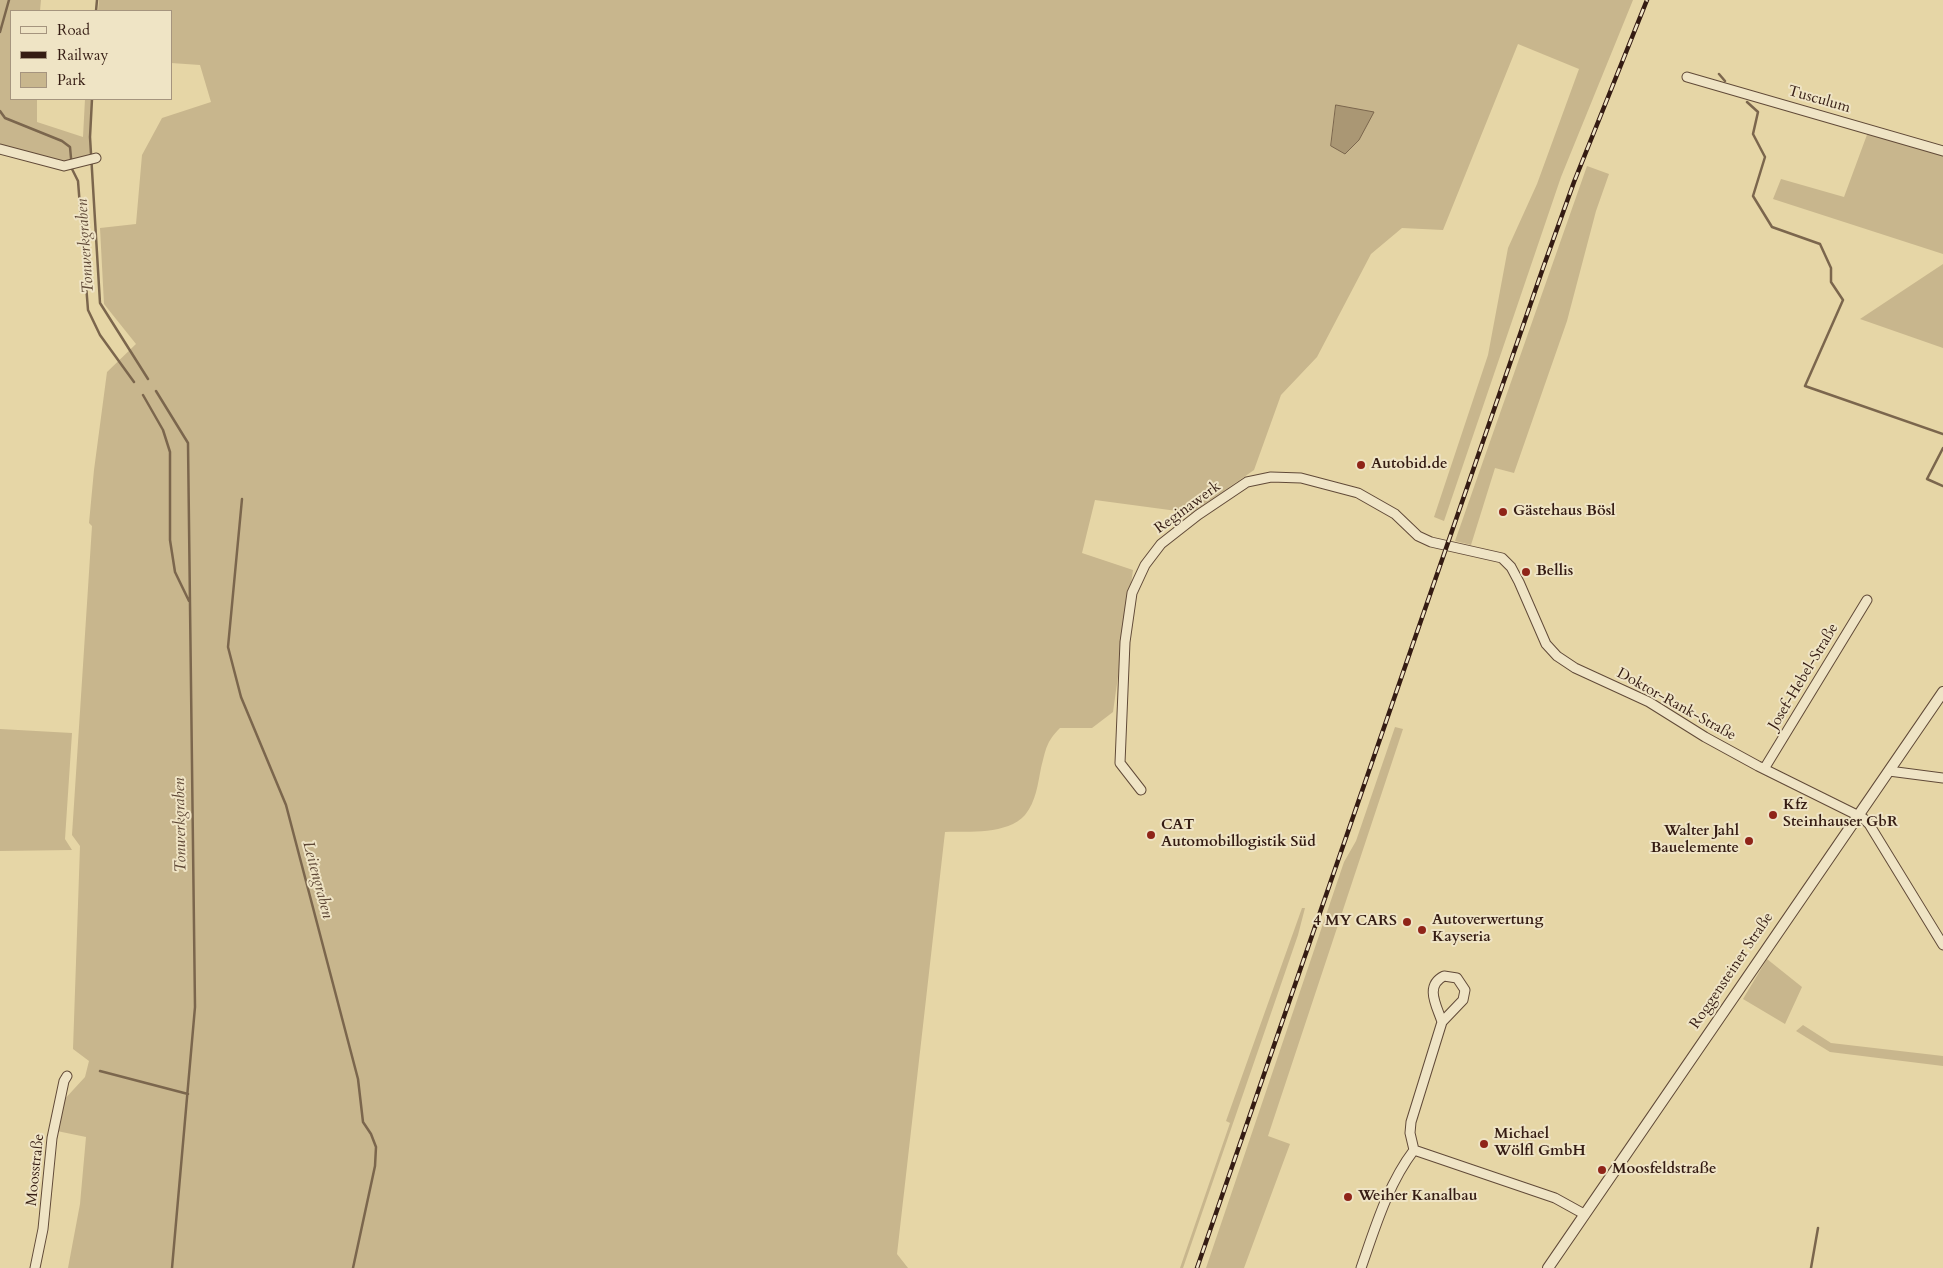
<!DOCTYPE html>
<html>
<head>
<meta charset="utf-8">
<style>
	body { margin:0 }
	#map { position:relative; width:1943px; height:1268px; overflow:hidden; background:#e6d6a6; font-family:Cardo,serif }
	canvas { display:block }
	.legend { position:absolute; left:10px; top:10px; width:162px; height:90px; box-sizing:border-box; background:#efe4c5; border:1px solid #a5947e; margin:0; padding:6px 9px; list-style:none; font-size:15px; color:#351c13 }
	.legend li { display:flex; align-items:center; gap:10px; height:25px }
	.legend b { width:25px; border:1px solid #a5947e }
</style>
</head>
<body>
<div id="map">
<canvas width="1943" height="1268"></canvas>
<ul class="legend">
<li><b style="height:6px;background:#efe4c5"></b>Road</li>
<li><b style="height:6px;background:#351c13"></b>Railway</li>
<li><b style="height:14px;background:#c8b68d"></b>Park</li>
</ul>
</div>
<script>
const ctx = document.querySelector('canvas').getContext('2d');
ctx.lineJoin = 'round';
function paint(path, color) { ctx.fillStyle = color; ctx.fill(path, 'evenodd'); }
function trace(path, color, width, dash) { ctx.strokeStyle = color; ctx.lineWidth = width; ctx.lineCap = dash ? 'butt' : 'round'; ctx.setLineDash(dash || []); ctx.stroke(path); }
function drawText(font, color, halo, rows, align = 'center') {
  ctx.font = font + ' Cardo,serif'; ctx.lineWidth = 4; ctx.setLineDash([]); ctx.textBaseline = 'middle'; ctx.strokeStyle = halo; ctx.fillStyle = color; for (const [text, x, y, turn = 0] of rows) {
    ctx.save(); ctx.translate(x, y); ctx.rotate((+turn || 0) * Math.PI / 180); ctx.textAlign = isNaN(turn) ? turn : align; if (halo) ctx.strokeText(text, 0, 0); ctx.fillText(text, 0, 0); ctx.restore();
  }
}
const green = new Path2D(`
	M0 0H41L40 11H11V99H37V122L83 137 85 99H91L90 156 64 162 0 146Z
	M99 0H1633L1561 177 1444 521 1434 517 1488 355 1508 248 1537 184 1579 69 1518 44 1443 230 1402 228 1371 254 1317 357 1281 395 1254 470 1192 513 1095 500 1082 553 1133 570 1113 712 1092 728H1060C1046 742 1046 749 1041 768 1038 783 1036 802 1025 815 1007 835 969 831 945 832L897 1254 908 1268H68L80 1204 86 1137 57 1131 62 1102 85 1077 89 1061 73 1049 80 846 72 835 92 526 89 523 94 470 107 372 136 344 104 304 100 228 136 224 142 155 162 118 211 102 200 65 171 63V11H98Z
	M1868 132 1943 154V254L1773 199 1781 179 1844 197Z
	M1587 166 1609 174 1596 211 1567 321 1514 473 1495 468 1471 545 1455 541Z
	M1943 264V348L1860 319Z
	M1395 727 1403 729 1268 1136 1290 1144 1244 1268H1206L1344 862 1356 841Z
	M0 729 72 733 65 839 72 850 0 851Z
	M1302 908H1305L1298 935 1183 1268H1180L1230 1123 1226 1121Z
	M1767 959 1802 987 1785 1024 1743 999Z
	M1803 1025 1831 1043 1943 1056V1066L1830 1052 1796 1031Z`);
const water = new Path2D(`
	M1336 105 1374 112 1359 140 1345 154 1331 146Z`);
const stream = new Path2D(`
	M96 11 97 0
	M0 32 9 0
	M1719 74 1725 81
	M92 99 90 137 100 303 148 379
	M1747 102 1758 112 1753 134 1765 157 1753 196 1772 227 1820 244 1831 268V282L1843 300 1805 386 1943 434
	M0 111 5 118 62 141 70 147 72 169 78 181 88 310 100 335 134 382
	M156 391 188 443 195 1007 172 1268
	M143 395 163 430 170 452V540L175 572 189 601
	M1943 448 1927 479 1943 486
	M242 499 228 647 241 697 286 805 358 1079 363 1122 371 1134 376 1147 375 1166 353 1268
	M100 1071 188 1094
	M1811 1268 1818 1228`);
const minor = new Path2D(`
	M1687 77 1943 151
	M0 149 64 166 96 158
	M1764 769 1867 600
	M1889 771 1943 778
	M1141 790 1120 763 1125 642 1132 593 1145 565 1161 544 1198 515 1247 482 1271 477 1301 478 1358 493 1395 514 1418 536 1431 542 1502 558 1511 567 1519 582 1546 644 1557 656 1575 668 1649 702 1705 737 1758 766 1863 818 1869 824 1943 945
	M1444 976 1457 978 1465 990 1463 1000 1442 1022C1437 1006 1424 986 1444 976Z
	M1442 1022 1411 1122 1410 1133 1414 1150 1555 1198 1584 1214
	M35 1268 43 1229 52 1138 64 1081 67 1076
	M1361 1268C1375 1228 1388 1184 1414 1150`);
const tertiary = new Path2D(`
	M1548 1268 1943 692`);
const rail = new Path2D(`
	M1197 1268 1543 268 1574 182 1647 0`);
const markers = [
	[1361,465,5,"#8f2418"],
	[1503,512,5,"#8f2418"],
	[1526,572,5,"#8f2418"],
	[1773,815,5,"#8f2418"],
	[1151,835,5,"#8f2418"],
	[1749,841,5,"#8f2418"],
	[1407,922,5,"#8f2418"],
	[1422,930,5,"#8f2418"],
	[1484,1144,5,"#8f2418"],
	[1602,1170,5,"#8f2418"],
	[1348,1197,5,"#8f2418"]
];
const streetNames = [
	["Tusculum",1819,100,16],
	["Reginawerk",1188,508,-36],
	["Josef-Hebel-Straße",1804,677,-59],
	["Doktor-Rank-Straße",1676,705,29],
	["Roggensteiner Straße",1732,971,-56],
	["Moosstraße",36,1170,-84]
];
const poiNames = [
	["Autobid.de",1371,465],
	["Gästehaus Bösl",1513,512],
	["Bellis",1536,572],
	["Kfz",1783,806],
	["Steinhauser GbR",1783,823],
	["CAT",1161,826],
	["Automobillogistik Süd",1161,843],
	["Walter Jahl",1739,832,"right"],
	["Bauelemente",1739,849,"right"],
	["Autoverwertung",1432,921],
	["Kayseria",1432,938],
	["4 MY CARS",1397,922,"right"],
	["Michael",1494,1135],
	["Wölfl GmbH",1494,1152],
	["Moosfeldstraße",1612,1170],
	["Weiher Kanalbau",1358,1197]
];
const waterNames = [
	["Tonwerkgraben",86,246,-94],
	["Tonwerkgraben",181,825,-91],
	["Leitengraben",317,880,75]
];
paint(green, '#c8b68d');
paint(water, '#aa9774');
trace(water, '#7b664d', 1);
trace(stream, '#7b664d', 2.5);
trace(minor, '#614a38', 11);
trace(tertiary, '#614a38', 12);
trace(minor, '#efe4c5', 9);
trace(tertiary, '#efe4c5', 10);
trace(rail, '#351c13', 4.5);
trace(rail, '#efe4c5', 2.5, [8]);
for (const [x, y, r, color] of markers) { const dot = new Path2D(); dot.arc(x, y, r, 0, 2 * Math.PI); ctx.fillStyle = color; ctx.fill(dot); trace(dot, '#efe4c5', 2); }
drawText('15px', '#351c13', '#efe4c5', streetNames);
drawText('bold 15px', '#351c13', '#efe4c5', poiNames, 'left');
drawText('italic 16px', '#5e4735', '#efe4c5', waterNames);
</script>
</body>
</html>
